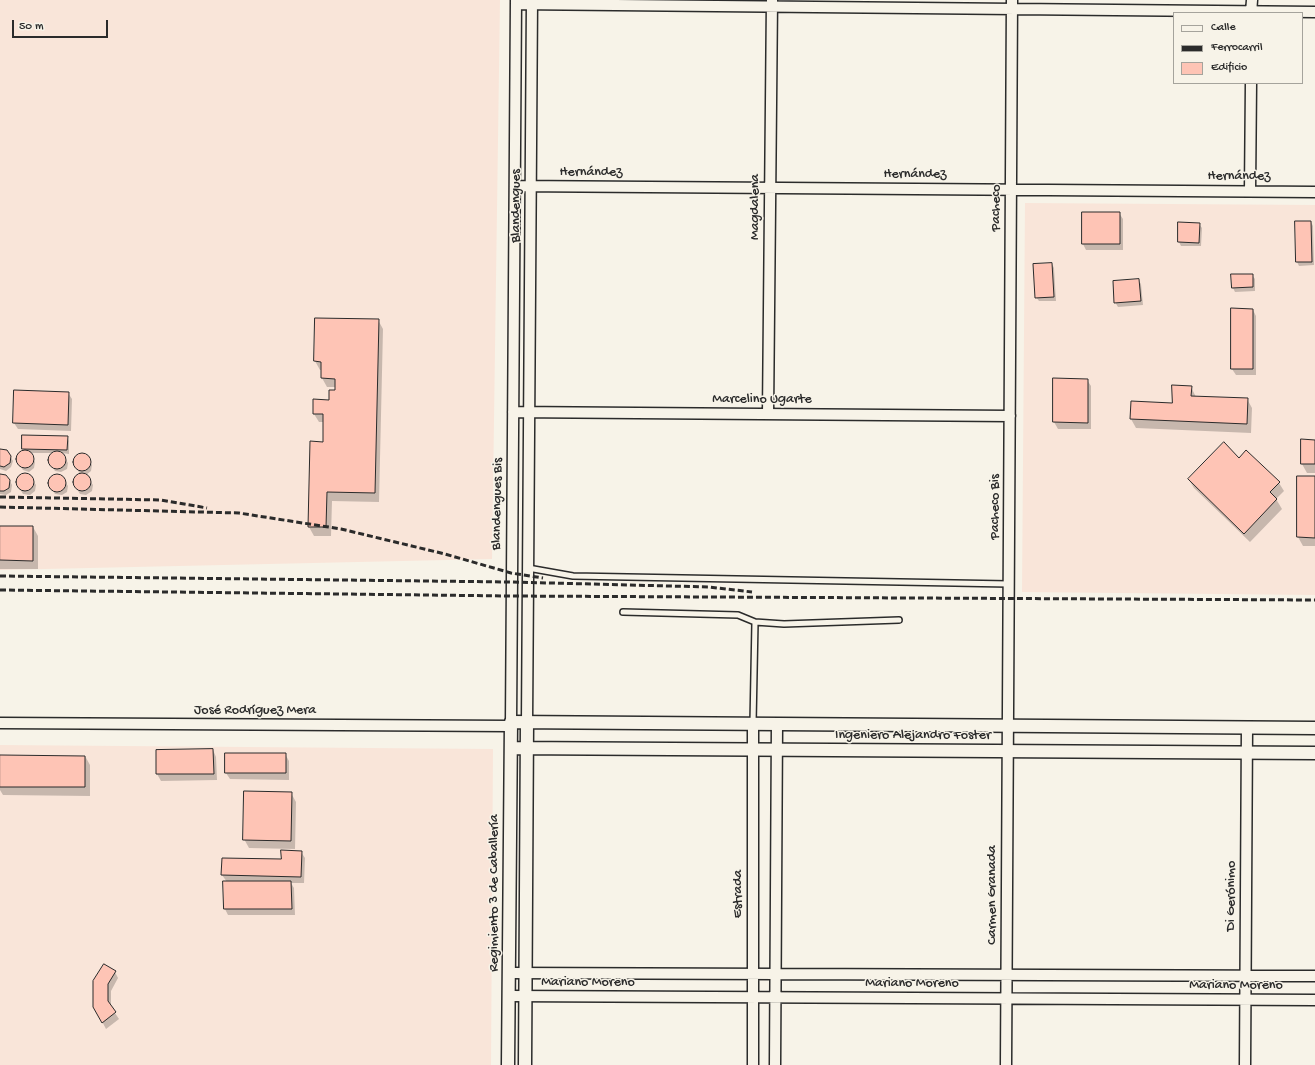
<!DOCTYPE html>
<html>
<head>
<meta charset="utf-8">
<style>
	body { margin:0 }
	#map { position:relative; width:1315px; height:1065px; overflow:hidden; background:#f7f3e8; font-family:"Gochi Hand",sans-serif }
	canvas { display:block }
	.legend { position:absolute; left:1173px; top:12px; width:130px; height:72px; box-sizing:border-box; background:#f7f3e8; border:1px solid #a5a39c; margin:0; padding:5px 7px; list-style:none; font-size:12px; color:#2b2b2b }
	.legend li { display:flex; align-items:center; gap:8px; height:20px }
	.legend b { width:20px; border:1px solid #a5a39c }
	.scale { position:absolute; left:12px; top:20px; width:96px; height:18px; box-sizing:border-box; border:2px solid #2b2b2b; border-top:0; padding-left:5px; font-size:12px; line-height:14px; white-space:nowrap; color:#2b2b2b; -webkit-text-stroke:3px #f7f3e8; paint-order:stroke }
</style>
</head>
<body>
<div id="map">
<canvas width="1315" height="1065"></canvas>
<ul class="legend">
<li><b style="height:5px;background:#f7f3e8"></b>Calle</li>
<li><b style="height:5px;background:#2b2b2b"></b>Ferrocarril</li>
<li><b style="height:11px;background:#fec4b5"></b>Edificio</li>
</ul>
<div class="scale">50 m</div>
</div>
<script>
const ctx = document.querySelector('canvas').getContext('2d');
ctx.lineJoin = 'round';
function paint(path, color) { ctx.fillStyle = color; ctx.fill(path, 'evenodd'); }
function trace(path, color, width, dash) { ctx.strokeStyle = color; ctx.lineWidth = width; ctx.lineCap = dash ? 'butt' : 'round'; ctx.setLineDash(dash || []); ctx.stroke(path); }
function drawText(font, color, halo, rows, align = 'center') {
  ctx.font = font + ' "Gochi Hand",sans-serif'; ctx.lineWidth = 3; ctx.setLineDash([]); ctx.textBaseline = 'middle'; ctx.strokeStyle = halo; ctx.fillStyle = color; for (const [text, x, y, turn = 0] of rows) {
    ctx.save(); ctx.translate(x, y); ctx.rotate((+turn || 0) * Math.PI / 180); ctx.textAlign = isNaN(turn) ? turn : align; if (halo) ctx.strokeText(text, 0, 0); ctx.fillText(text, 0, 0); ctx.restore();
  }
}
const built = new Path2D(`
	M0 0H500L492 559 0 570Z
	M1025 203 1315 205V595L1022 592Z
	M0 745 493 749 491 1065H0Z`);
const shadow = new Path2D(`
	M1119 213 1123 219V250H1086L1083 244Z
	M1311 222 1313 226 1314 265 1299 266 1297 262Z
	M1199 224 1202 228 1201 246H1181L1179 242Z
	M1052 264 1054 268 1056 301H1039L1036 297Z
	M1252 275 1255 279V291L1235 292 1233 288Z
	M1138 280 1141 284 1143 305 1118 307 1115 302Z
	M1253 310 1256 316V375H1236L1232 369Z
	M316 319 378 320 383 329 379 502 332 501 331 536H314L309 527 324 443V422H319L314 414 329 401 336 391V387H327L322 378V370H320L315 361Z
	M1054 379 1087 380 1091 386V429H1058L1054 422Z
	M1191 387 1196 397 1247 399 1252 408 1251 433 1136 428 1131 419 1173 404Z
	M68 393 72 399 71 431 18 429 14 423Z
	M67 437 69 441V454L62 453 68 463 67 469 61 472 55 471 49 462 50 455 53 453H30L35 462 34 468 29 472 23 470 17 461 18 454 24 450 23 448Z
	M1315 441V473H1307L1302 464Z
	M0 450 10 456 13 461 11 467 6 471 0 469Z
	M80 454 86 455 92 465 91 471 86 475 93 485 92 491 86 495 80 494 74 484 75 478 80 474 74 464 75 457Z
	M1239 459 1279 483 1284 491 1276 499 1282 509 1250 542 1194 488 1189 480Z
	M23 474 29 475 36 485 35 491 30 495 23 494 17 484 18 477Z
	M0 475 10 481 12 485 11 492 6 495 0 494Z
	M55 475 61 476 68 486 67 492 62 495 55 494 49 484 50 478Z
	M1298 477H1315V546H1303L1298 537Z
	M0 527H33L38 536V569H0Z
	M213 750 216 757 217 780 161 781 157 774V751Z
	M285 754 289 761V780L230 779 226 773Z
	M0 756H85L90 765V796L3 795 0 790Z
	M291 793 296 802 295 849 249 848 244 839Z
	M301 852 305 858 304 883H291L294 888 295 915H228L225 909 227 882 222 875 282 860Z
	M115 972 118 978 111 991V1007L119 1019 106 1029 94 1006Z`);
const building = new Path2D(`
	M1082 212H1120V244H1082Z
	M1295 221H1311L1312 262H1296Z
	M1178 222 1200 223 1199 243 1178 242Z
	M1052 263 1054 297 1035 298 1033 264Z
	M1231 274H1253V287L1232 288Z
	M1139 279 1141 301 1114 303 1113 281Z
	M1231 308 1253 309V369H1231Z
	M315 318 379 319 375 493 327 492 326 527H308L310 441 323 442V414H313V399L329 400V390H335V379L321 378V362L314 361Z
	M1053 378 1088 379V423L1053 422Z
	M1172 385 1192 386 1191 396 1248 398 1247 424 1130 419 1131 401 1172 403Z
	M14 390 69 392 68 425 13 423Z
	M22 435 68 436 67 450 22 449Z
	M1301 439 1315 440V464H1301Z
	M1224 442 1239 458 1246 450 1280 482 1270 492 1277 499 1244 534 1188 479Z
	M0 449 7 450 11 456 10 463 4 467 0 466Z
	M16 459a9 9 0 1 1 18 0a9 9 0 1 1-18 0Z
	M48 460a9 9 0 1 1 18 0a9 9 0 1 1-18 0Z
	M73 462a9 9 0 1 1 18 0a9 9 0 1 1-18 0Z
	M73 482a9 9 0 1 1 18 0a9 9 0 1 1-18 0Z
	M16 482a9 9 0 1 1 18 0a9 9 0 1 1-18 0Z
	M0 474 6 475 10 480 9 488 4 491H0Z
	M48 483a9 9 0 1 1 18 0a9 9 0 1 1-18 0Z
	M1297 476H1315V538L1297 537Z
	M0 526H33V561L0 560Z
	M213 749 214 774H156V750Z
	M225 753H286V773H225Z
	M0 755 85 756V787H0Z
	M244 791 292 792 291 841 243 840Z
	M281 850 302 851 301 877 221 875 222 858 281 859Z
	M223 881H291L292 909H224Z
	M104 964 116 971 108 984V1001L116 1012 102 1023 93 1007V981Z`);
const service = new Path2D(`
	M528 568 573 576 1009 584
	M623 612 738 615 755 622 784 624 899 620
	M753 723 755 622`);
const minor = new Path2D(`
	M516 4 1315 12
	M1251 13 1252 0
	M515 186 1315 192
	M1250 191 1251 83
	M513 412 1010 416
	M768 414 772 0
	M511 722 516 0
	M527 722 532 0
	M0 723 510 726
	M753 724V1065
	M509 973 1315 976
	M509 996 1315 1000
	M775 1065 777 724
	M1006 1065 1012 0
	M1245 1065 1247 727`);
const tertiary = new Path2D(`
	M511 748 1315 753
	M508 1065 511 722 1315 728
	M525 1065 527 722`);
const rail = new Path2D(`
	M0 497 161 500 207 508
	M0 507 239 513 341 529 445 554 511 573 543 578
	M0 576 511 582 709 587 752 592
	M0 590 511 596 1315 600`);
const streetNames = [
	["Hernández",591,173],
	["Hernández",915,175],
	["Hernández",1239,177],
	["Blandengues",517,206,-90],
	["Magdalena",756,207,-90],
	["Pacheco",997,208,-90],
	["Marcelino Ugarte",762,400],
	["Blandengues Bis",498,504,-89],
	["Pacheco Bis",996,507,-90],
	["José Rodríguez Mera",255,711],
	["Ingeniero Alejandro Foster",913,736],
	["Regimiento 3 de Caballería",495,893,-90],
	["Estrada",739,894,-90],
	["Carmen Granada",993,895,-90],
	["Di Gerónimo",1232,896,-90],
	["Mariano Moreno",588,983],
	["Mariano Moreno",912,984],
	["Mariano Moreno",1236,986]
];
paint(built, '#f9e5d9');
paint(shadow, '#0003');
paint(building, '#fec4b5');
trace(building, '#2b2b2b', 1);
trace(service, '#2b2b2b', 8);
trace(minor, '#2b2b2b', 13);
trace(tertiary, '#2b2b2b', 15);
trace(service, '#f7f3e8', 5);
trace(minor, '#f7f3e8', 10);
trace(tertiary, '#f7f3e8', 12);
trace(rail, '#2b2b2b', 3, [6, 3]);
drawText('14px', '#2b2b2b', '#f7f3e8', streetNames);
</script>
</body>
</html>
